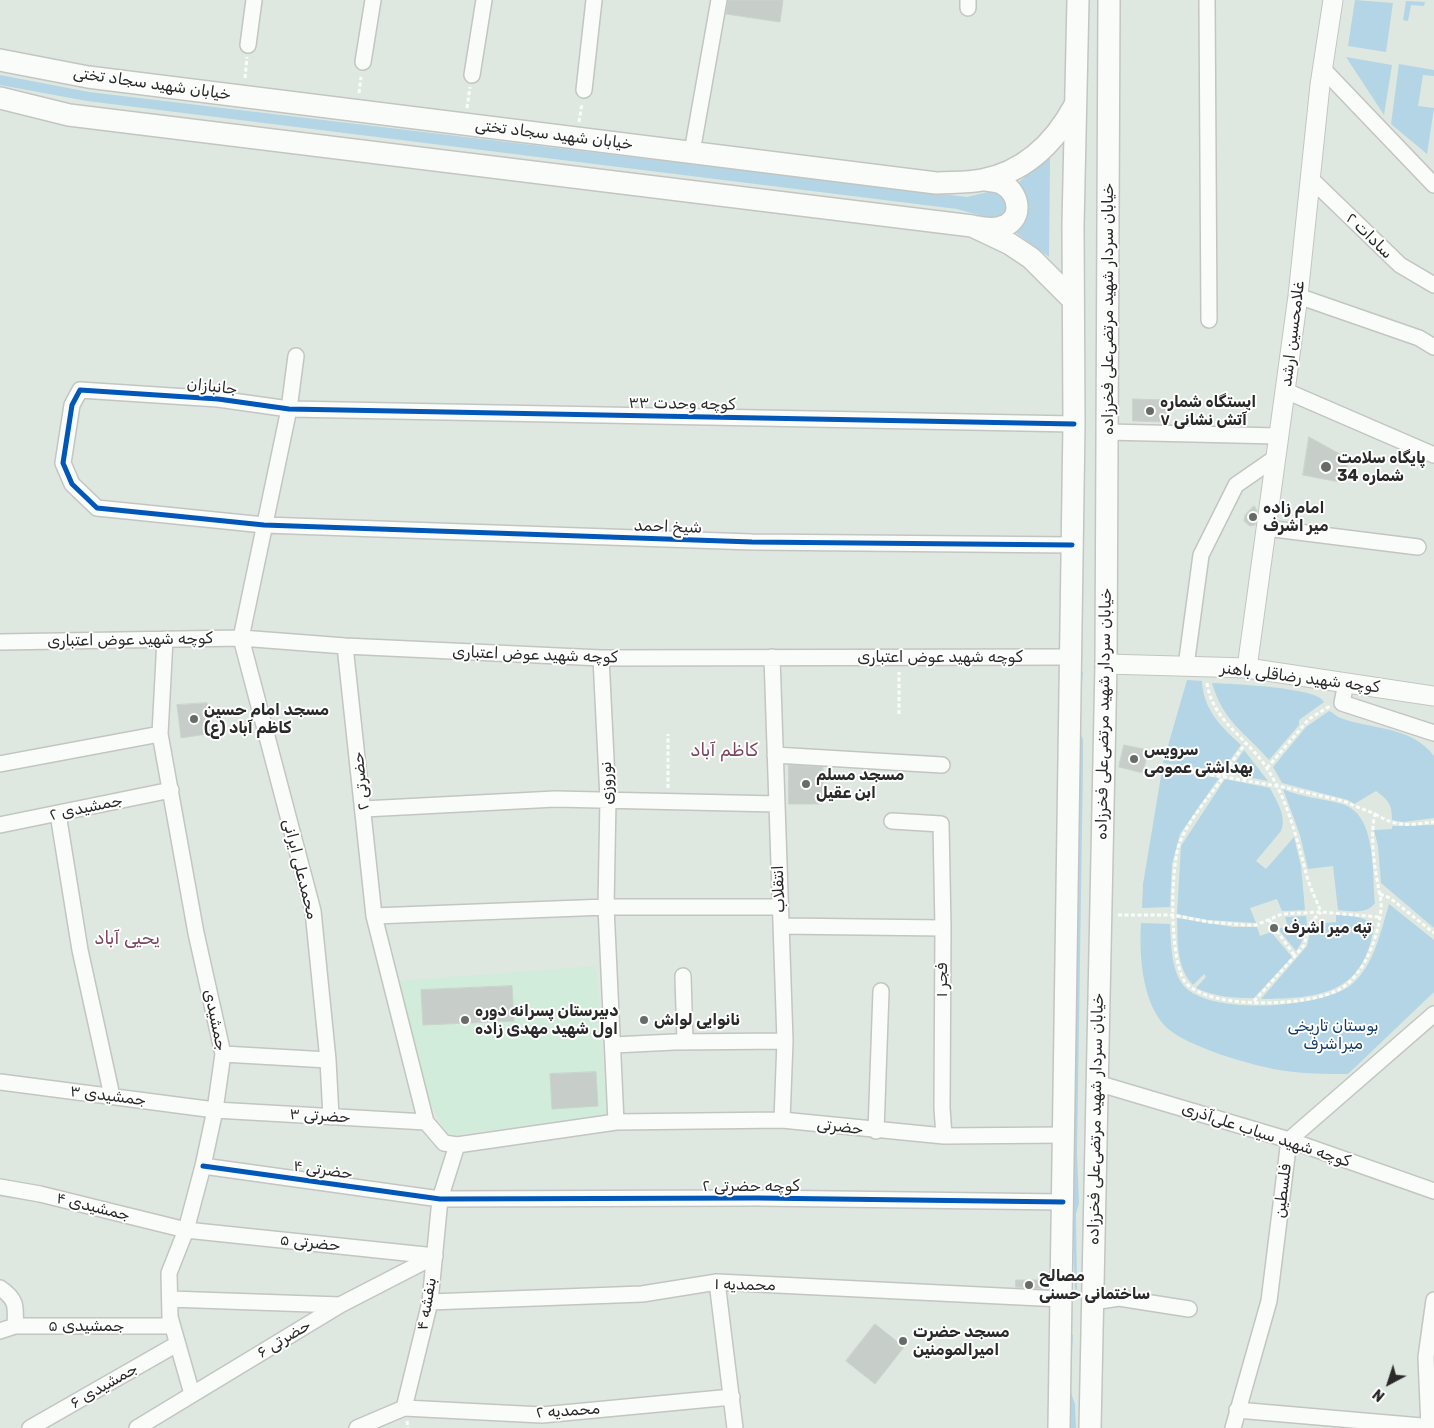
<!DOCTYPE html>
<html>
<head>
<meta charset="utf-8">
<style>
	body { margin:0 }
	#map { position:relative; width:1434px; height:1428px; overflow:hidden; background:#dee8e0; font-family:Rubik,sans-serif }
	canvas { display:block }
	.north { position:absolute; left:1364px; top:1358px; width:50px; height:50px; -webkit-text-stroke:4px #fff; paint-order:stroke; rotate:220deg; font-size:14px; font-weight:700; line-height:20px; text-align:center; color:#292929 }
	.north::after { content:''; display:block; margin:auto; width:18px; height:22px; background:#292929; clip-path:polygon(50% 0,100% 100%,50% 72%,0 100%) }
</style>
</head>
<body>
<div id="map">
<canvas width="1434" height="1428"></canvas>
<div class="north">N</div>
</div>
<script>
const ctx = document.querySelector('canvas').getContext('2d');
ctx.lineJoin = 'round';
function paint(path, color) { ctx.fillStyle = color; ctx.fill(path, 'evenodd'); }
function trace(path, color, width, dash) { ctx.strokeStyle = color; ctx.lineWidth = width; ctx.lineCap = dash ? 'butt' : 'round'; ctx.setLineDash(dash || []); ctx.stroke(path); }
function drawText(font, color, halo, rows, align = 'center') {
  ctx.font = font + ' Rubik,Cairo,sans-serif'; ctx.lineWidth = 4; ctx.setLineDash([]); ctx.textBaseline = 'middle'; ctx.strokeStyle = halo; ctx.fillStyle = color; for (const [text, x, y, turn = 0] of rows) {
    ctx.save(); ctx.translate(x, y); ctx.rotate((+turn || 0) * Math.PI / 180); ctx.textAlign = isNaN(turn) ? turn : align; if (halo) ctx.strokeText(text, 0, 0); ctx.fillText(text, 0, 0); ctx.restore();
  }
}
const education = new Path2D(`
	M596 966 607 1115 454 1135 445 1131 430 1103 397 981Z`);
const green = new Path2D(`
	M1355 0 1393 3 1386 52 1348 46Z
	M1406 1 1425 2 1424 6 1411 5 1408 21 1403 20Z
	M1346 57 1392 65 1384 115Z
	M1399 64 1434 70V76L1423 75 1418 106 1434 108 1427 154 1391 124Z
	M0 75 89 92 967 197 992 191 1004 198C1007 209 1006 214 996 220L957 209 87 101 0 85Z
	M1050 155 1049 257 1015 232C1028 214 1032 201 1019 182Z
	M1080 672H1083L1077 727 1083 739V765L1077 1153 1079 1203 1076 1214 1077 1290 1075 1289 1070 1153 1076 698Z
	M1187 680 1202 681C1203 709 1221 727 1241 745L1222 771 1163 763Z
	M1212 683C1230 684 1318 687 1324 702L1299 720V725L1269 760C1244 731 1224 723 1212 683Z
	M1329 711C1332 712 1335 715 1338 717 1370 730 1411 725 1434 756V818L1403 822 1392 820C1392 805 1389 800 1376 791L1354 804 1348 800 1282 783 1273 767 1306 727Z
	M1244 750 1268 781 1228 773Z
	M1162 770 1219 778 1180 834 1172 864 1170 907 1142 908 1143 884Z
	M1225 779 1270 788C1277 802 1287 816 1281 831L1256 861 1266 869 1294 837 1301 866 1305 910 1282 911 1277 899 1250 908 1256 923 1208 920 1177 914 1181 846Z
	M1283 789C1302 798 1322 798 1342 804 1377 814 1372 873 1375 903 1366 915 1351 911 1338 910L1333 866 1308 869 1300 835Z
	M1434 825V928L1381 883 1378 846 1374 830 1392 829V826Z
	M1389 904 1434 940V992L1348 1074C1325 1074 1302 1074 1279 1070 1251 1065 1187 1047 1166 1027 1142 1003 1139 955 1141 923L1170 924C1171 944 1171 971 1184 986 1210 1016 1322 1008 1351 985 1374 966 1381 931 1389 904Z
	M1336 915C1350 916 1365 915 1374 927 1363 995 1319 998 1261 999L1307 946 1312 924 1336 922Z
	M1306 916C1309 929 1303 941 1296 951L1278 929 1288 926 1285 917Z
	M1177 918 1233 927H1257L1260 936 1271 932 1292 957 1254 998C1233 998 1215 997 1196 988L1206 977 1204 974 1193 985C1176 967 1178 942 1177 918Z
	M1070 1335H1073L1070 1390 1075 1404 1076 1428H1067Z`);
const building = new Path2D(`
	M728 0H783L780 22 726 14Z
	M1133 399 1168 400V422L1133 421Z
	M1309 437 1349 459 1344 483 1303 475Z
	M1254 506 1257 510 1255 525 1250 526 1244 521 1245 515Z
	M207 703 213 733 181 738 177 705Z
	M1124 745 1148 750 1143 773 1119 767Z
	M789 765 823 767 822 804H789Z
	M512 986 514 1021 423 1025 421 990Z
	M596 1072 598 1106 552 1109 550 1074Z
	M1016 1280H1043L1042 1289 1016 1287Z
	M875 1324 904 1347 875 1384 846 1361Z`);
const path = new Path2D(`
	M245 78 247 57
	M359 93 361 77
	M467 108 470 87
	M579 122 582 103
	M1207 683C1212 718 1241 734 1261 760 1285 791 1296 835 1306 873 1309 886 1316 899 1321 912
	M899 714V672
	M1159 766 1283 787 1343 801 1375 814C1370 833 1374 865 1378 885 1379 893 1382 900 1381 908 1380 925 1374 943 1367 958 1360 971 1350 985 1336 991 1306 1006 1210 1010 1186 983 1169 964 1170 866 1180 842 1190 818 1209 797 1224 776V773L1245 744
	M1267 768 1309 719 1330 706
	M668 788V734
	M1375 814C1399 828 1407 825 1434 822
	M1380 894 1390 898 1434 933
	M1118 915H1173L1208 922 1246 925H1256L1282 914 1321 912 1379 917
	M1269 920 1295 956
	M1254 1001 1295 956 1304 945 1310 923 1321 912
	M407 1421 408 1428`);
const minor = new Path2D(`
	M1207 0 1209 320
	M968 8V0
	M248 45 254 0
	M363 62 373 0
	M1323 69 1434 185
	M472 75 484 0
	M584 90 594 0
	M692 152 719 0
	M1310 178 1400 265 1434 285
	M1298 296 1419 338 1434 347
	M1286 391 1434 455
	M1107 432 1278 436
	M1266 528 1418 547
	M1072 545 752 542 264 525 97 508 72 484 63 463 72 405 80 390 218 399 289 409 1074 424
	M165 639 160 734 196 933 223 1054 215 1110 203 1166 186 1230 169 1273 170 1317 192 1394
	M0 642 241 638 345 646 601 658 1070 657
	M345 646 374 916 426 1122 444 1143 457 1145 440 1199 430 1302 404 1408
	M772 657 785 1041 782 1120
	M601 658 608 799 606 907 616 1122
	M1186 666 1201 555 1236 485 1275 458
	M1346 683 1342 703 1434 733
	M775 755 942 765
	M0 764 160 734
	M364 809 555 799 777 804
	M58 814 80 950 112 1096
	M892 821 941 824 943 928 942 1108 944 1136
	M0 825 171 790
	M374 916 606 907H779
	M781 926 943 928
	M683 976 685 1042
	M614 1045 674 1042 785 1041
	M223 1054 328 1060 313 911 241 638 289 409 296 356
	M328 1060 331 1117
	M0 1082 215 1110 426 1122
	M1097 1083 1289 1140 1434 1191
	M876 1131 881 991
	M457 1145 616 1122 782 1120 944 1136 1063 1135
	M203 1166 440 1199 758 1198 1063 1202
	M0 1187 40 1194 186 1230 435 1256
	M717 1282 735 1428
	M0 1288C17 1299 16 1307 15 1326
	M170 1299 340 1305
	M430 1302 642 1294 717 1282 1061 1299
	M1093 1302 1119 1298 1189 1309
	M0 1331 15 1326H172
	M1237 1410 1434 1427
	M30 1428 177 1344
	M137 1428 340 1305 435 1256
	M357 1428 404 1408 542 1415 732 1397
	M1233 1428 1269 1301 1289 1140 1434 1014
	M1429 1428 1426 1357 1434 1300`);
const tertiary = new Path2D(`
	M1106 664 1247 668 1434 696
	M1247 668 1298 296 1320 85 1333 0`);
const secondary = new Path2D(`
	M0 60 88 77 936 183C951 182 967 183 982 180 1025 172 1055 142 1075 105
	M0 98 69 115 972 226 1010 244 1031 258 1072 299
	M977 227C985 228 993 230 1001 227 1023 221 1021 195 1003 184 998 181 990 181 984 180
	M1059 1428 1074 424 1073 225 1078 0
	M1090 1428 1106 664 1109 0`);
const cycleway = new Path2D(`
	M1072 545 752 542 264 525 97 508 72 484 63 463 72 405 80 390 218 399 289 409 1074 424
	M203 1166 440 1199 758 1198 1063 1202`);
const markers = [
	[1150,411,5,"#686c69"],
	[1326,467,6,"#686c69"],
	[1253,517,5,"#686c69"],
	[194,719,5,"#686c69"],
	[1134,759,5,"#686c69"],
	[806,784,5,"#686c69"],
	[1274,928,5,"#686c69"],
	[465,1020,5,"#686c69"],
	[644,1020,5,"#686c69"],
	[1029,1285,5,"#686c69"],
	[903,1341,5,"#686c69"]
];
const streetNames = [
	["خیابان شهید سجاد تختی",152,84,8],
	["خیابان شهید سجاد تختی",554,135,7],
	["سادات ۲",1369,236,44],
	["خیابان سردار شهید مرتضی‌علی فخرزاده",1108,309,-90],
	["غلامحسین ارشد",1293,334,-83],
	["جانبازان",212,387,6],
	["کوچه وحدت ۳۳",682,404,1],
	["شیخ احمد",668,527,2],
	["کوچه شهید عوض اعتباری",130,640,-1],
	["کوچه شهید عوض اعتباری",535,655,2],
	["کوچه شهید عوض اعتباری",940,657],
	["کوچه شهید رضاقلی باهنر",1300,678,7],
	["خیابان سردار شهید مرتضی‌علی فخرزاده",1104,714,-89],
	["حضرتی ۲",361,781,-96],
	["نوروزی",607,783,-92],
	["جمشیدی ۲",86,808,-12],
	["محمدعلی ایرانی",300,869,76],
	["انتقلاب",779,889,-92],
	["فجر ۱",942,980,-90],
	["جمشیدی",215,1020,78],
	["جمشیدی ۳",108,1096,7],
	["حضرتی ۳",320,1116,3],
	["خیابان سردار شهید مرتضی‌علی فخرزاده",1096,1119,-89],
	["حضرتی",840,1127,7],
	["کوچه شهید سیاب علی‌آذری",1266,1135,18],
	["حضرتی ۴",323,1170,8],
	["کوچه حضرتی ۲",751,1186],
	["فلسطین",1283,1191,-83],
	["جمشیدی ۴",93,1207,14],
	["حضرتی ۵",310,1243,6],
	["محمدیه ۱",745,1285,1],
	["بنفشه ۴",427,1304,-80],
	["جمشیدی ۵",86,1326],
	["حضرتی ۶",284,1339,-31],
	["جمشیدی ۶",104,1386,-30],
	["محمدیه ۲",568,1411,-4]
];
const poiNames = [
	["ایستگاه شماره",1160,402],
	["۷ آتش نشانی",1160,420],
	["پایگاه سلامت",1337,458],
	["شماره 34",1337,476],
	["امام زاده",1263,508],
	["میر اشرف",1263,526],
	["مسجد امام حسین",204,710],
	["(ع) کاظم آباد",204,728],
	["سرویس",1144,750],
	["بهداشتی عمومی",1144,768],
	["مسجد مسلم",816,775],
	["ابن عقیل",816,793],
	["تپه میر اشرف",1284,928],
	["دبیرستان پسرانه دوره",475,1011],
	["اول شهید مهدی زاده",475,1029],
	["نانوایی لواش",654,1020],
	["مصالح",1039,1276],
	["ساختمانی حسنی",1039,1294],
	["مسجد حضرت",913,1332],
	["امیرالمومنین",913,1350]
];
const parkNames = [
	["بوستان تاریخی",1333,1026],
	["میراشرف",1333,1044]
];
const neighbourhoodNames = [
	["کاظم آباد",724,751],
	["یحیی آباد",127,939]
];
paint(education, '#d1ecdb');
paint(green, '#b3d5e5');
paint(building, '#c7cec9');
trace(building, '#cad3cc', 1);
trace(minor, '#c3c5c2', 18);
trace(tertiary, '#c3c5c2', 21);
trace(secondary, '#c3c5c2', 24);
trace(path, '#fafcfa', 3, [4, 2.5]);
trace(minor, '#fafcfa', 15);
trace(tertiary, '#fafcfa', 19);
trace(secondary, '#fafcfa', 21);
trace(cycleway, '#0057b8', 5);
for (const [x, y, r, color] of markers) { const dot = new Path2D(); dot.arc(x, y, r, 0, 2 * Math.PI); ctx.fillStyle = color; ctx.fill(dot); trace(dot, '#fff', 2); }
drawText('16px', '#292929', '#fff', streetNames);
drawText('bold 16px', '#292929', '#fff', poiNames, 'left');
drawText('16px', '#133d6b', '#fff', parkNames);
drawText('18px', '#7d455e', '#fff', neighbourhoodNames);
</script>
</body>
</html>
